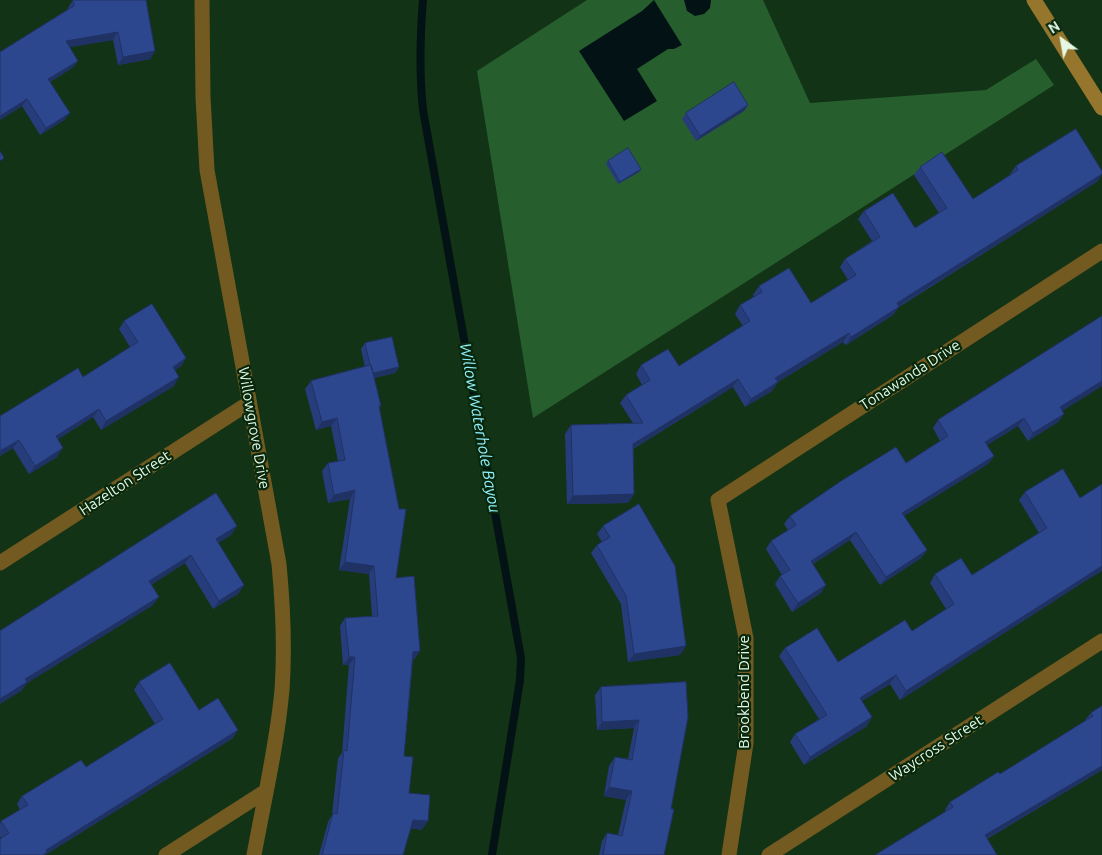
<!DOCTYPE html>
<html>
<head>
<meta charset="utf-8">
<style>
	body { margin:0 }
	#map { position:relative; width:1102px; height:855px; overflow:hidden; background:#133316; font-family:Ubuntu,sans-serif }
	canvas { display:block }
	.north { position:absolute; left:1037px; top:15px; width:50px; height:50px; -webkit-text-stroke:4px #08280d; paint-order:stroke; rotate:328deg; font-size:14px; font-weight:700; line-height:20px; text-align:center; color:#e5f8e5 }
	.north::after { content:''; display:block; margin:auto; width:18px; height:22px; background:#e5f8e5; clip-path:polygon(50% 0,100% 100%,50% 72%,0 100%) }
</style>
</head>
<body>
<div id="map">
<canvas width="1102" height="855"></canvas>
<div class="north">N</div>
</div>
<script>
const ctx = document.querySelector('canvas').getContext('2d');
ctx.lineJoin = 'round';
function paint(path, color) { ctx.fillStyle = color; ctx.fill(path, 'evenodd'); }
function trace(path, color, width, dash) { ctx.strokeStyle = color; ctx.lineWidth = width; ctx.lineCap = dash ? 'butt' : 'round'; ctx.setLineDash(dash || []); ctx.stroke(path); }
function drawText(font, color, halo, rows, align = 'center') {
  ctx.font = font + ' Ubuntu,sans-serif'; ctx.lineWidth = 4.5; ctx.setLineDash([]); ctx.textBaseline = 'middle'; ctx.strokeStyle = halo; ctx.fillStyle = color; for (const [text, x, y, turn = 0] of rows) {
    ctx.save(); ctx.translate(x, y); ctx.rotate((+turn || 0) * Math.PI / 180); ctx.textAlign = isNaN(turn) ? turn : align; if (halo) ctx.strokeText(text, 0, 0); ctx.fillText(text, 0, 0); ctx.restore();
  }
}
const green = new Path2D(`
	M587 0H763L810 103 986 90 1036 59 1054 85 533 418 477 71Z`);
const water = new Path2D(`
	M654 0 682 45 674 49H668L637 69 657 101 624 121 579 51 642 11Z
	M684 0H711L710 8 704 14 695 16 687 11Z`);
const stream = new Path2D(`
	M423 0C420 37 419 72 423 110L521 658 520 680 492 855`);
const street = new Path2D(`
	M202 0 203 97 207 170 279 564C283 606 285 647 282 690 277 745 264 800 254 855
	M0 563 249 403
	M166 855 266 791
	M729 855 746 743V638L718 500 1102 251
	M769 855 1102 641`);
const secondary = new Path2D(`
	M1034 0 1102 108`);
const wall = new Path2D(`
	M73 0 155 51 150 59 118 65 113 40 69 47 78 61 72 68 50 82 70 113 64 120 40 135 22 106 0 120V52L68 9V8Z
	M748 105 744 111 696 141 682 119 686 113Z
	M608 161 639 172 618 184 606 164Z
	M1016 166 1098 181 899 307 893 315 846 345 843 342 778 382 772 391 745 407 733 387 633 449 634 494 628 503 567 504 565 434 571 425 633 423 620 403 626 395 642 385 636 374 641 365 679 366 743 326 735 314 740 305 754 297 753 295 759 286 811 303 848 280 840 267 845 259 872 241 858 219 864 211 915 228 939 213 914 175 920 167 973 199 1011 175 1010 174Z
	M1102 316V386L1062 411 1064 414 1058 422 1028 441 1018 426 987 445 994 456 988 464 904 516 927 550 921 558 880 585 850 540 813 564 821 593 792 612 775 584 780 576 782 575 766 549 771 541 788 530 784 524 790 516 906 463 940 441 933 428 938 420Z
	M124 321 186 358 181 366 175 370 174 386 101 430 93 417 58 439 57 457 29 474 13 448 0 456V416L83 377 130 347 119 329Z
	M365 343 399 367 395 373 374 378 380 408 396 578 415 659H413L404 756 409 793 422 830 411 828 403 855H319L328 822 332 815 338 758 342 753 349 665H343L340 626 345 618 372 616 369 574 339 570 350 499 328 503 322 471 328 463 338 461 331 426 316 430 305 389 311 381 365 367 361 349Z
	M1025 492 1080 498 1079 585 900 700 890 684 862 701 867 726 804 765 790 742 795 734 819 719 779 656 785 648 838 662 912 631 946 609 930 583 935 574 972 575 1039 533 1019 500Z
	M603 526 680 655 628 662 621 604 591 553 597 545 602 542 597 534Z
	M231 535 218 543 244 585 238 594 213 609 185 563 151 585 153 605 27 683 21 691 0 631Z
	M139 682 199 710 233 738 45 855 1 838 0 836V824L1 821 20 810 17 804 22 796 86 767 155 724 134 690Z
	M686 682 664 855H599L602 841 607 833 618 835 626 800 604 796 609 766 615 757 628 759 634 728 597 730 595 695 601 687Z
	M1102 706V770L987 839 946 812 945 810 950 802 1000 774 1086 721 1085 720 1091 713Z`);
const shadedWall = new Path2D(`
	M118 32 113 40 60 49 66 41Z
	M155 51 150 59 118 65 123 57Z
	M78 61 72 68 43 86 48 79Z
	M27 99 22 106 0 120V116Z
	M748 105 744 111 696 141 700 136Z
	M70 113 64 120 40 135 46 128Z
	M641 169 639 172 618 184 620 182Z
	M1102 174 1098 181 891 311 897 303Z
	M899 307 893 315 846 345 851 337Z
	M849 333 843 342 770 387 775 378Z
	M186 358 181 366 167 375 173 367Z
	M399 367 395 373 368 379 372 373Z
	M179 377 174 386 101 430 106 421Z
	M738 379 733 387 627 452 633 444Z
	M1102 381V386L1054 416 1060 407Z
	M778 382 772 391 745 407 751 399Z
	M99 409 93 417 50 444 56 436Z
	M1064 414 1058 422 1028 441 1033 433Z
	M337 418 331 426 316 430 322 422Z
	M1024 418 1018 426 979 450 985 442Z
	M19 440 13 448 0 456V451Z
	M63 448 57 457 29 474 35 466Z
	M994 456 988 464 896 521 902 513Z
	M355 490 350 499 328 503 334 495Z
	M634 494 628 503 567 504 573 496Z
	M237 526 231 535 210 548 216 539Z
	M856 532 850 540 805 569 811 561Z
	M927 550 921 558 880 585 886 577Z
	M191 555 185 563 143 590 149 581Z
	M345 562 374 566 369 574 339 570Z
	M1102 566V571L1079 585 900 700 906 691 1085 577Z
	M244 585 238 594 213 609 219 601Z
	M826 585 821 593 792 612 798 603Z
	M159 597 153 605 27 683 21 691 0 704V699L25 679Z
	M686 646 680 655 628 662 634 654Z
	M420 651 415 659 408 660 413 652Z
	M349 657H355L349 665H343Z
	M896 675 890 684 854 706 860 698Z
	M872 717 867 726 804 765 810 757Z
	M639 720 634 728 597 730 602 722Z
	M238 730 233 738 45 855H42L46 850Z
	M1102 766V770L979 843 985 835Z
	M609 787 632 791 626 800 604 796Z
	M413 820 428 821 422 830 408 828Z`);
const building = new Path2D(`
	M73 0H146L155 51 123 57 118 32 66 41 78 61 48 79 70 113 46 128 27 99 0 116V52L74 6Z
	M734 82 748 105 700 136 686 113Z
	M1076 129 1102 171V174L897 303 899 307 851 337 849 333 775 378 778 382 751 399 738 379 633 444 634 494 573 496 571 425 643 423 626 395 650 380 641 365 668 349 679 366 750 321 740 305 762 292 759 286 789 268 811 303 856 275 845 259 880 237 864 211 893 193 915 228 947 208 920 167 942 152 973 199 1018 170 1016 166Z
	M628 148 641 169 620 182 608 161Z
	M0 151 4 158 0 161Z
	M152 304 186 358 173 367 179 377 106 421 99 409 56 436 63 448 35 466 19 440 0 451V416L78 368 83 377 138 342 124 321Z
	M1102 316V381L1060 407 1064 414 1033 433 1024 418 985 442 994 456 902 513 927 550 886 577 856 532 811 561 826 585 798 603 780 576 790 570 771 541 796 525 790 516 841 481 896 447 906 463 948 436 938 420Z
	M392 337 399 367 373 373 371 365H370L365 343Z
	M371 365 381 406H379L399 509H406L396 578 414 576 420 651 413 652 404 756 413 757 409 793 430 795 428 821 413 820 403 855H322L333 813 337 814 344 750 347 751 355 657H349L345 618 378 616 374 566 345 562 355 490 334 495 328 463 345 460 337 418 322 422 311 381Z
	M1063 469 1080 498 1102 484V566L1085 577 906 691 896 675 860 698 872 717 810 757 795 734 827 715 785 648 817 628 838 662 905 620 912 631 954 604 935 574 961 558 972 575 1047 528 1025 492Z
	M216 493 237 526 216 539 244 585 219 601 191 555 149 581 159 597 25 679 27 682 0 699V631Z
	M639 504 675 566 686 646 634 654 626 596 597 545 610 537 603 526Z
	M170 663 199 710 218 698 238 730 46 850 47 852 43 855H0V839L9 833 1 821 28 805 22 796 81 760 86 767 163 719 139 682Z
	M686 682 688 717 671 809H674L664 855H603L607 833 622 836 632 791 609 787 615 757 632 760 639 720 602 722 601 687Z
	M1102 706V766L985 835 997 855H875L953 807 950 802 998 772 1000 774 1093 716 1091 713Z`);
const streetNames = [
	["Tonawanda Drive",910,375,-33],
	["Willowgrove Drive",254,428,80],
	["Hazelton Street",125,483,-33],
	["Brookbend Drive",744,692,-90],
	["Waycross Street",936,748,-33]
];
const waterNames = [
	["Willow Waterhole Bayou",480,428,80]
];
paint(green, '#265f2d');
paint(water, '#031315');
trace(stream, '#031315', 8);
trace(street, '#735a20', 15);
trace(secondary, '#95762c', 15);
paint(wall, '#273d7b');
paint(shadedWall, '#203264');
paint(building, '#2d478f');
trace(building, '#203264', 1);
drawText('15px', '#e5f8e5', '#08280d', streetNames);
drawText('italic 16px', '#92f1fd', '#08280d', waterNames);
</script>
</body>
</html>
